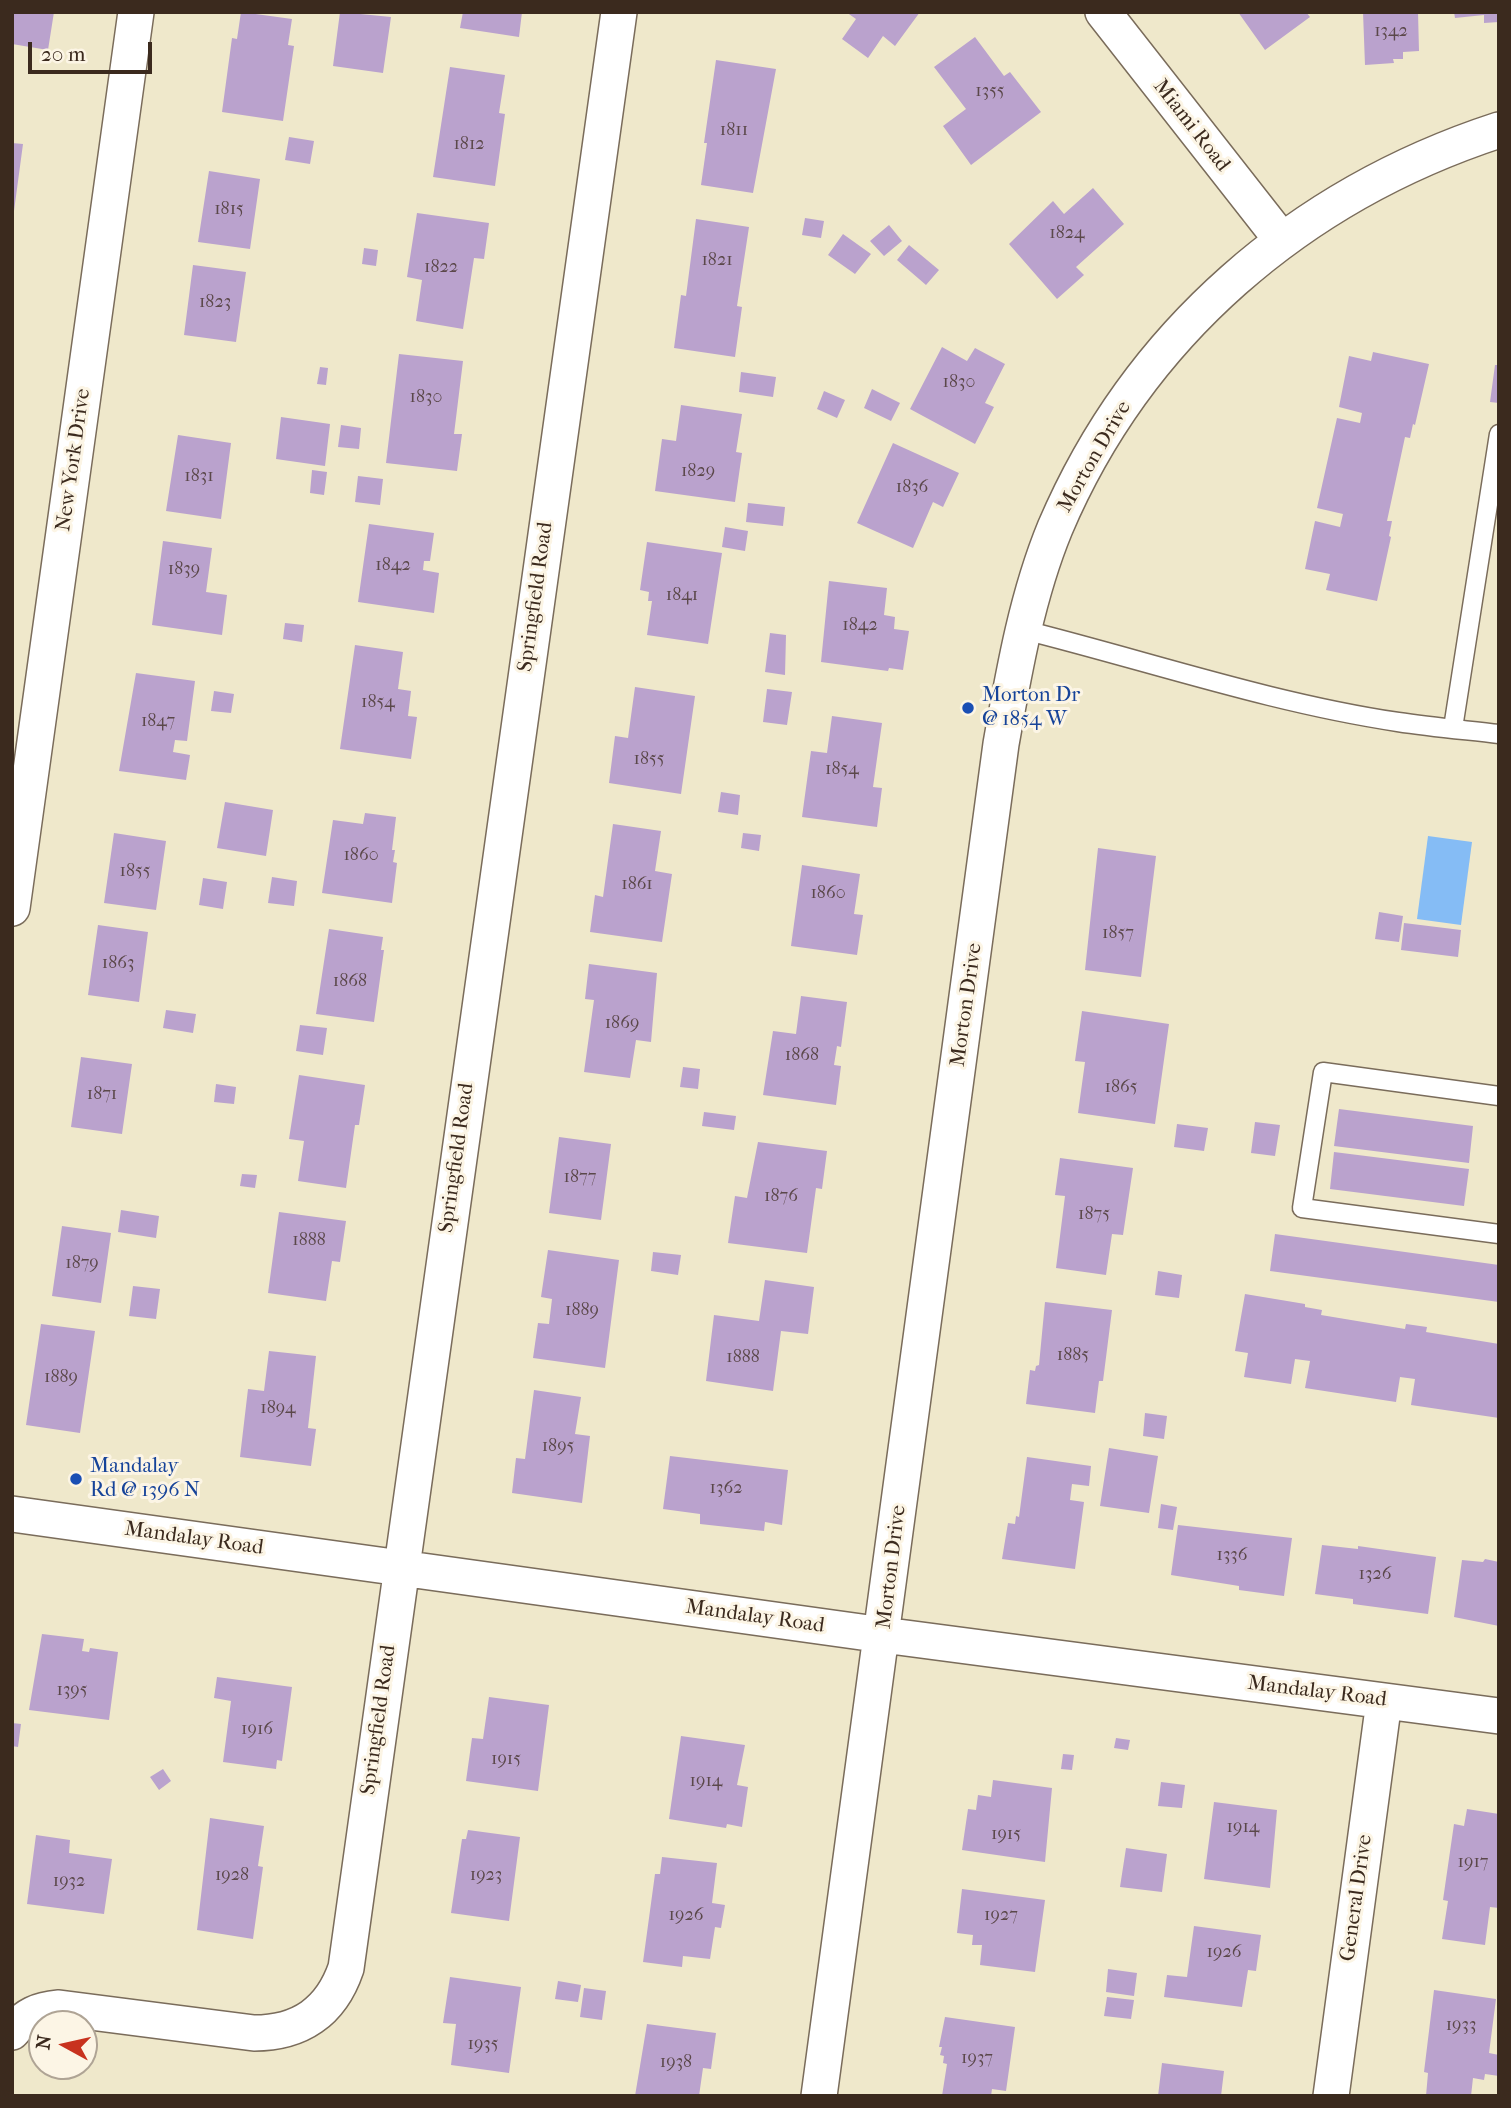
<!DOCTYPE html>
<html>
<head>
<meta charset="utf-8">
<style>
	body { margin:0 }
	#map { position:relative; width:1511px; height:2108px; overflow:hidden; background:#efe8cb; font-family:"IM FELL French Canon",serif }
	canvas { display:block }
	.frame { position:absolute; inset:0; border:14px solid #3b2a1e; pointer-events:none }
	.north { position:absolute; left:28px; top:2010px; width:70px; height:70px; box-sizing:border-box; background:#fcf5e5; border:2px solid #afa495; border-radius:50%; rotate:278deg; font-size:19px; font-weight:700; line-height:28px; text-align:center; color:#3b2a1e }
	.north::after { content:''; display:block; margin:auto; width:24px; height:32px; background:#c8321e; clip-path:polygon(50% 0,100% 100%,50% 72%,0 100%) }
	.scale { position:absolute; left:28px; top:42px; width:124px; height:32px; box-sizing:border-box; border:4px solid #3b2a1e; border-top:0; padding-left:9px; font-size:21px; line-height:24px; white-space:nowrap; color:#3b2a1e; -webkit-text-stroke:5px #fcf5e5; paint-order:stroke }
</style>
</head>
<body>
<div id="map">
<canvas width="1511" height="2108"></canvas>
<div class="frame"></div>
<div class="north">N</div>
<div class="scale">20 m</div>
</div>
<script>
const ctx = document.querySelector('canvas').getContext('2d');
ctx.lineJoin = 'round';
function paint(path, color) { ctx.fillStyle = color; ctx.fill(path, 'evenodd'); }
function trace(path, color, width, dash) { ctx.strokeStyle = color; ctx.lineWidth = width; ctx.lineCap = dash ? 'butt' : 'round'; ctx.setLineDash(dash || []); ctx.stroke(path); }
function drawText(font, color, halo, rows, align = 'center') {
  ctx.font = font + ' "IM FELL French Canon",serif'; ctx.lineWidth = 6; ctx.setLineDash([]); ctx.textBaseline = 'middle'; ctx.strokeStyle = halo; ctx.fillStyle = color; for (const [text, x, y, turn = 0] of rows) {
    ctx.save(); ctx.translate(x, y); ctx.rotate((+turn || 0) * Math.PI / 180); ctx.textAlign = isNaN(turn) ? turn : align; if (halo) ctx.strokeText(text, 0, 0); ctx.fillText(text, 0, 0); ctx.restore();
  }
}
const water = new Path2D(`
	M1428 836 1472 842 1461 925 1417 919Z`);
const building = new Path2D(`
	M12 12H54L48 50 12 44Z
	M241 12 292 19 288 45 294 46 283 121 222 112 232 38 237 39Z
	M340 12 391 17 383 73 333 66Z
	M463 12H522L519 37 460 28Z
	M846 12H920L895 46 883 36 868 58 842 39 856 19Z
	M1238 12H1306L1310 17 1265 50Z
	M1363 12H1418L1419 51 1403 52V59H1393L1394 63 1365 65Z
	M1454 12H1499V22L1484 23V15L1455 18Z
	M975 37 1004 76 1010 72 1041 112 971 165 943 126 966 109 934 67Z
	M716 60 776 69 753 193 701 185 707 143H704Z
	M450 67 505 75 499 113 505 114 495 186 433 177Z
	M289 137 314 141 310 164 285 160Z
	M12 143 23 144 14 211H12Z
	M209 171 260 179 250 249 198 242Z
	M1093 188 1124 224 1076 267 1084 275 1057 299 1009 244 1053 201 1064 214Z
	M417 213 489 223 484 259 474 258 463 329 416 321 422 280 407 277Z
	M805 218 824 221 821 238 802 235Z
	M696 219 749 227 737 306 742 307 735 357 674 348 681 295 686 296Z
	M889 225 902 241 884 256 870 241Z
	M843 234 871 254 855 274 828 255Z
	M909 245 939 270 926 285 897 260Z
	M364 248 378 250 376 266 362 264Z
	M193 265 246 272 236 342 184 335Z
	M942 347 967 361 975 348 1005 364 985 403 994 407 975 444 910 409Z
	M1373 352 1429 364 1415 425 1413 424 1410 438 1405 437 1387 521H1392L1389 536 1391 537 1377 601 1326 590 1330 574 1305 569 1315 521 1340 527 1343 514 1317 508 1337 418 1360 423 1362 413 1339 407 1349 356 1371 361Z
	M399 354 463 361 454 434H462L457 471 386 463Z
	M1495 365H1499V403L1490 402Z
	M320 367 328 368 326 385 317 384Z
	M741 372 776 377 773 397 739 392Z
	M872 389 900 403 891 421 864 408Z
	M824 391 845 400 837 418 817 409Z
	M681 405 742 414 736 452 742 453 735 502 655 491 662 439 676 441Z
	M281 417 330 424 325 466 276 459Z
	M341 425 361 428 359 449 338 447Z
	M178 435 231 443 221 519 166 511Z
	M893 443 959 473 943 507 933 502 913 548 857 523Z
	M312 470 327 472 324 495 310 493Z
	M358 476 383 479 380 505 355 502Z
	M748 503 785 507 783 526 746 522Z
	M369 524 434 533 430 561H424L423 570 439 573 434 613 358 602Z
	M725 527 748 531 745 551 722 547Z
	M163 541 212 548 206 592 227 595 222 635 152 625Z
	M647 542 722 553 708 644 647 635 652 601H648L649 592 640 590Z
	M829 581 887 588 884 615 895 617 894 629 909 631 903 670 889 668 888 671 821 662Z
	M285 623 304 625 302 642 283 639Z
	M770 633 786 635 785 675 765 672Z
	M355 645 403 652 398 689 411 691 408 716 417 717 411 759 340 749Z
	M136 673 195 681 187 741 175 740 173 752 190 755 186 780 119 771Z
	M635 687 695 696 681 794 609 783 615 736 628 738Z
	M767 689 792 692 787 725 763 722Z
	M214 691 234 694 231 713 211 711Z
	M832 716 882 723 873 787 882 788 877 827 802 817 811 751 827 753Z
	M721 792 740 795 738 815 718 812Z
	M225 802 273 810 266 856 217 848Z
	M365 813 396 817 392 850H395L393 862 397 863 392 903 322 893 333 820 363 824Z
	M613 824 661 831 655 871 672 874 662 942 590 932 595 895 603 897Z
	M114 833 166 841 156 910 104 903Z
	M743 833 761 835 759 851 741 848Z
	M1098 848 1156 856 1141 977 1085 970Z
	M802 865 860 874 854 914 863 915 857 955 791 946Z
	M272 877 297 881 294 906 268 903Z
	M203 878 227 882 223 909 199 905Z
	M1379 912 1403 916 1399 942 1375 939Z
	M1404 923 1461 930 1458 957 1401 950Z
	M98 925 148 932 139 1002 88 995Z
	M329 929 383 937 381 950H384L374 1022 316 1014Z
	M589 964 657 973 651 1042 636 1040 630 1078 584 1072 594 1000 585 999Z
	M801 996 847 1002 841 1047 837 1046 834 1065 841 1066 836 1105 763 1095 773 1031 796 1034Z
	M166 1010 196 1014 193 1033 163 1028Z
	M1082 1011 1169 1024 1155 1124 1078 1113 1085 1062 1075 1061Z
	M300 1025 327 1028 323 1055 296 1051Z
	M81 1057 132 1064 122 1134 71 1127Z
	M683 1067 700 1069 698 1089 680 1087Z
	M299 1075 365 1085 359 1125H355L346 1188 298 1181 304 1141 289 1139Z
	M216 1084 236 1087 234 1104 214 1102Z
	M1339 1109 1473 1126 1469 1163 1334 1146Z
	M704 1112 736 1116 734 1130 702 1126Z
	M1255 1122 1280 1125 1275 1156 1251 1153Z
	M1177 1124 1208 1128 1204 1151 1174 1147Z
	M559 1137 611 1144 601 1220 549 1213Z
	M758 1142 827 1151 822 1189 816 1188 807 1253 728 1243 735 1196 747 1198Z
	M1334 1152 1469 1169 1464 1206 1330 1189Z
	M1060 1158 1133 1168 1123 1235 1112 1234 1106 1275 1056 1268 1065 1196 1055 1195Z
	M242 1174 257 1175 255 1188 240 1186Z
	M121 1210 159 1216 156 1238 118 1232Z
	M279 1212 346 1221 340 1262 332 1261 326 1301 268 1293Z
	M62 1226 111 1233 101 1303 52 1296Z
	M1275 1234 1499 1265V1302L1270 1271Z
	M548 1250 619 1260 605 1368 533 1358 538 1323 549 1324 552 1299 541 1297Z
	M653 1252 681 1255 678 1275 651 1271Z
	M1158 1271 1182 1275 1179 1298 1155 1295Z
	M765 1280 814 1287 808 1334 781 1331 773 1391 706 1381 714 1315 759 1321Z
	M133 1286 160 1289 156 1319 129 1316Z
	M1245 1294 1305 1304V1307L1322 1310 1321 1315 1405 1329 1406 1324 1427 1327 1426 1332 1499 1344V1418L1411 1405 1415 1379 1400 1377 1396 1402 1305 1388 1310 1361 1295 1359 1291 1384 1244 1377 1248 1353 1235 1351Z
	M1045 1302 1112 1310 1103 1381H1099L1095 1413 1026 1404 1030 1370 1035 1371 1036 1366 1039 1365Z
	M41 1324 95 1331 80 1433 26 1425Z
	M269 1351 316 1356 308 1428 316 1429 311 1466 240 1457 248 1389 264 1391Z
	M534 1390 581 1397 575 1434 590 1436 582 1503 512 1493 516 1458 525 1459Z
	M1145 1413 1167 1416 1164 1439 1143 1436Z
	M1109 1448 1158 1456 1149 1513 1100 1506Z
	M670 1456 788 1470 782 1525 765 1522 764 1531 700 1524V1514L663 1509Z
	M1027 1457 1091 1466 1089 1486 1072 1484 1070 1500 1084 1502 1075 1569 1002 1559 1008 1523 1015 1524 1016 1516 1019 1517Z
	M1161 1504 1177 1507 1173 1530 1158 1528Z
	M1178 1525 1292 1538 1284 1596 1239 1590V1586L1171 1575Z
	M1322 1545 1358 1549V1546L1436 1557 1428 1614 1353 1604V1599L1315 1594Z
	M1485 1559 1499 1562V1626L1454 1617 1462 1560 1483 1562Z
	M42 1634 84 1639 82 1651 89 1652 90 1648 118 1652 109 1720 29 1710Z
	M217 1677 292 1687 282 1761 277 1760 276 1769 223 1762 231 1701 214 1698Z
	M489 1697 549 1705 538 1791 466 1781 472 1738 483 1739Z
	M12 1723 21 1724 18 1747 12 1746Z
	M681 1736 745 1745 737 1785 748 1787 742 1827 727 1824 726 1828 669 1819Z
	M1116 1738 1130 1740 1128 1750 1114 1748Z
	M1063 1754 1074 1755 1072 1770 1061 1769Z
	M163 1769 171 1781 159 1790 150 1777Z
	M993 1780 1052 1788 1045 1862 962 1850 968 1809 976 1810 978 1795 991 1797Z
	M1161 1782 1185 1785 1182 1808 1158 1806Z
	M1214 1802 1277 1810 1270 1888 1204 1879Z
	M1467 1809 1499 1814V1908L1490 1907 1485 1945 1442 1939 1448 1901 1443 1900 1454 1824 1464 1826Z
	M210 1818 264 1826 258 1866 263 1867 253 1939 197 1930Z
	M468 1830 520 1837 509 1921 451 1913 462 1839H466Z
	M36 1835 70 1840 69 1853 112 1859 104 1914 27 1904Z
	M1126 1848 1167 1854 1162 1892 1120 1887Z
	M662 1857 717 1863 712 1903 725 1905 721 1928 715 1927 710 1959 683 1956 682 1967 643 1962 655 1874H660Z
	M962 1889 1045 1900 1035 1972 980 1965 982 1945H972L973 1935 957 1933Z
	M1194 1926 1261 1935 1256 1971 1248 1970 1242 2007 1164 1997 1167 1975 1187 1977Z
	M1108 1969 1137 1973 1134 1996 1106 1992Z
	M450 1977 521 1987 509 2073 451 2065 456 2024 443 2023Z
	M558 1981 581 1985 578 2002 555 1999Z
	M584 1988 606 1991 602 2020 580 2017Z
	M1434 1990 1496 1999 1489 2053 1499 2055V2076L1485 2074 1484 2080 1473 2078 1471 2096H1426L1428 2073 1424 2072Z
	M1107 1997 1134 2000 1131 2019 1104 2016Z
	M945 2017 1015 2027 1006 2091 992 2089 991 2096H942L947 2064 943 2063 944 2056 940 2055 942 2047H939Z
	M647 2024 716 2033 711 2069 703 2068 699 2096H635Z
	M1162 2063 1224 2071 1221 2096H1158Z`);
const lane = new Path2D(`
	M1024 630C1148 661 1271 703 1398 722 1431 727 1465 730 1499 734
	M1453 728 1499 434
	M1499 1096 1323 1072 1302 1208 1499 1234`);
const street = new Path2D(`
	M1103 12 1281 239
	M12 908 136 12
	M12 1514 883 1635 1499 1716
	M12 2032C26 2015 38 2010 59 2008L254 2033C300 2033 331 2012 346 1968L619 12
	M819 2096 1001 744C1014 671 1027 596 1055 528 1138 333 1300 195 1499 130
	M1331 2096 1384 1701`);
const markers = [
	[968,708,7,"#1a4fb4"],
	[76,1479,7,"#1a4fb4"]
];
const numberNames = [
	["1342",1391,32],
	["1355",990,92],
	["1811",734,131],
	["1812",469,145],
	["1815",229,210],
	["1824",1067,234],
	["1821",717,261],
	["1822",441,268],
	["1823",215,303],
	["1830",959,383],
	["1830",426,398],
	["1829",698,472],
	["1831",199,477],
	["1836",912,488],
	["1842",393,566],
	["1839",184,570],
	["1841",682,596],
	["1842",860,626],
	["1854",378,703],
	["1847",158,722],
	["1855",649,760],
	["1854",842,770],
	["1860",361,856],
	["1855",135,872],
	["1861",637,885],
	["1860",828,894],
	["1857",1118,934],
	["1863",118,964],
	["1868",350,982],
	["1869",622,1024],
	["1868",802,1056],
	["1865",1121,1088],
	["1871",102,1095],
	["1877",580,1178],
	["1876",781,1197],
	["1875",1094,1215],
	["1888",309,1241],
	["1879",82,1264],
	["1889",582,1311],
	["1885",1073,1356],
	["1888",743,1358],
	["1889",61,1378],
	["1894",278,1409],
	["1895",558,1447],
	["1362",726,1489],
	["1336",1232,1556],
	["1326",1375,1575],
	["1395",72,1691],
	["1916",257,1730],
	["1915",506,1760],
	["1914",706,1782],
	["1914",1243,1828],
	["1915",1006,1835],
	["1917",1473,1863],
	["1928",232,1876],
	["1923",486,1876],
	["1932",69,1882],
	["1926",686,1916],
	["1927",1001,1916],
	["1926",1224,1953],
	["1933",1461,2026],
	["1935",483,2045],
	["1937",977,2059],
	["1938",676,2063]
];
const streetNames = [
	["Miami Road",1191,126,52],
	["Morton Drive",1095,457,-60],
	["New York Drive",74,460,-82],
	["Springfield Road",536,597,-82],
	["Morton Drive",967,1005,-82],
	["Springfield Road",457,1158,-82],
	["Mandalay Road",194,1539,8],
	["Morton Drive",892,1567,-83],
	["Mandalay Road",755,1617,8],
	["Mandalay Road",1317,1692,7],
	["Springfield Road",379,1720,-82],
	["General Drive",1357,1898,-82]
];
const transitNames = [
	["Morton Dr",982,696],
	["@ 1854 W",982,720],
	["Mandalay",90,1467],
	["Rd @ 1396 N",90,1491]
];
paint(water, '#85bcf5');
paint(building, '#baa2cd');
trace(lane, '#7a6c5b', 21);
trace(street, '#7a6c5b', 38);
trace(lane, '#fff', 18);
trace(street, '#fff', 35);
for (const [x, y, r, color] of markers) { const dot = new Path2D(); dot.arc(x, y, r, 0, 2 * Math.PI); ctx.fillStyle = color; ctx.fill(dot); trace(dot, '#fcf5e5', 2.5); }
drawText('18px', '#5b484a', null, numberNames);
drawText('21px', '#3b2a1e', '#fcf5e5', streetNames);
drawText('21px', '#164399', '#fcf5e5', transitNames, 'left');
</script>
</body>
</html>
